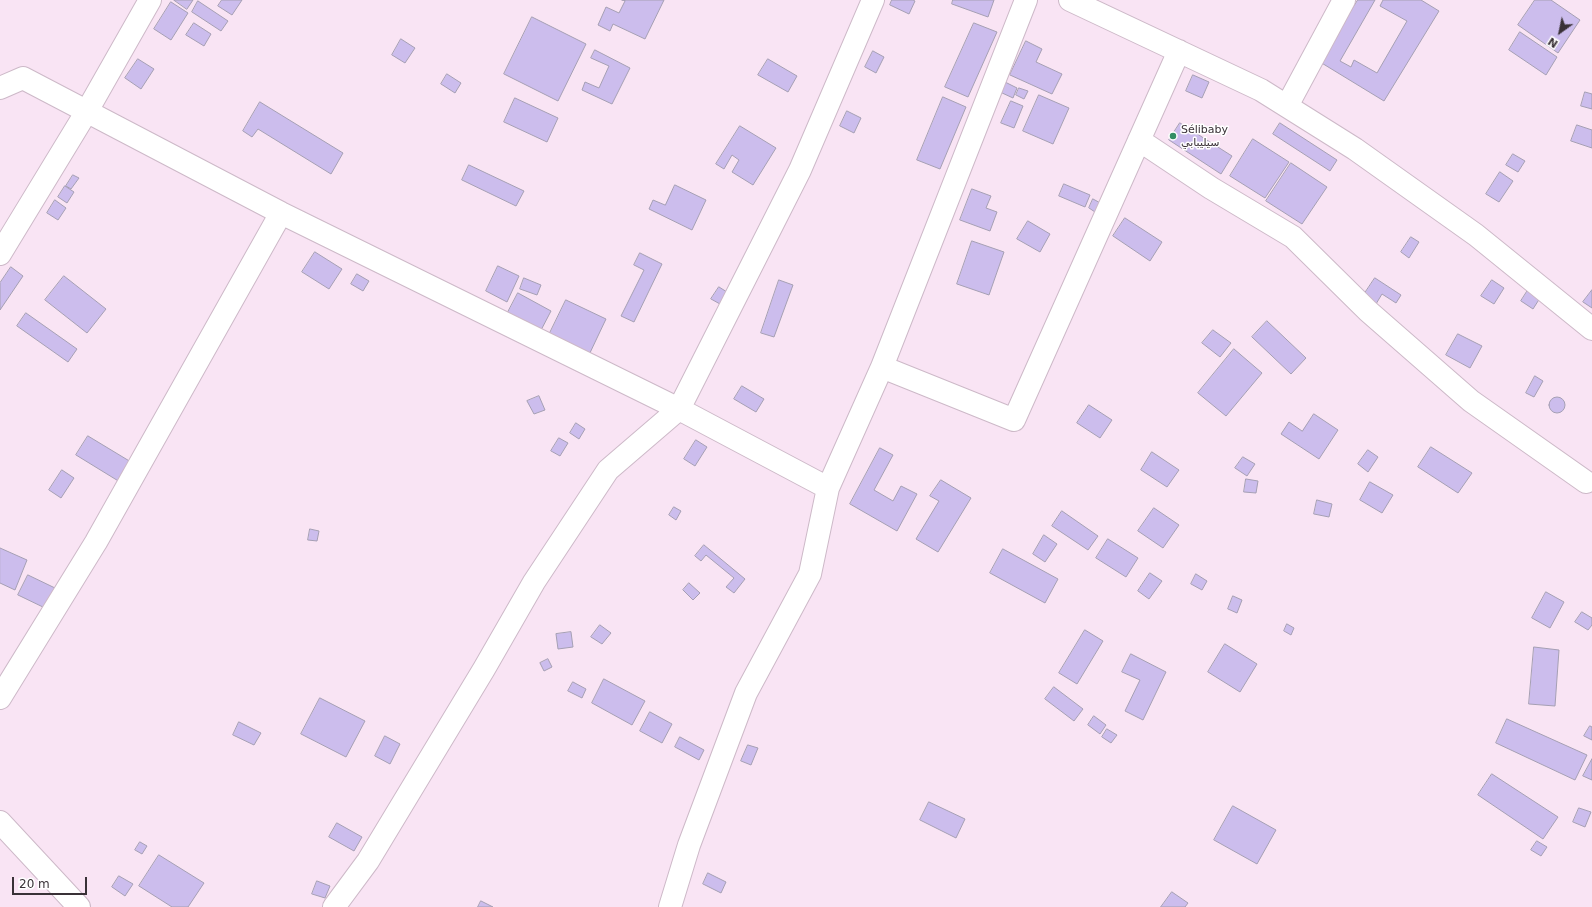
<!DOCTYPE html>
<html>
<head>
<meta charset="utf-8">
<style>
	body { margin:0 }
	#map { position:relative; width:1592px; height:907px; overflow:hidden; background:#f9e4f4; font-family:"DejaVu Sans",sans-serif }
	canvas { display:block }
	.north { position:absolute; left:1540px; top:12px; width:40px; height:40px; -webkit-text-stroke:3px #fff; paint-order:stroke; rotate:213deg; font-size:11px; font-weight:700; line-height:16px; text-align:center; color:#393137 }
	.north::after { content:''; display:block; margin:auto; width:14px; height:18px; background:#393137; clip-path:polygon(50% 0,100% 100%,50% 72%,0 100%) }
	.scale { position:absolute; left:12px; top:877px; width:75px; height:18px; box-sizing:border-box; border:2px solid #393137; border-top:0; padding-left:5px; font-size:12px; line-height:14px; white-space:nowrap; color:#393137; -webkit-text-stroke:3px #fff; paint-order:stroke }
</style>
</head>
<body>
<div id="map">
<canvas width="1592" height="907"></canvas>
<div class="north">N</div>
<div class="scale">20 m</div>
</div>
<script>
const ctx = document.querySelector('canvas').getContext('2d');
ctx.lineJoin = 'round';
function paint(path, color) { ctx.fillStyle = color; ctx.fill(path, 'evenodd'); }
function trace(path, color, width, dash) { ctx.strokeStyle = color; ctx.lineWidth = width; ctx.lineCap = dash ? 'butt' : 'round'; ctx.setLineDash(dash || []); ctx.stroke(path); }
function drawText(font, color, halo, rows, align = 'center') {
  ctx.font = font + ' "DejaVu Sans","Noto Naskh Arabic",sans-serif'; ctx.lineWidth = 3; ctx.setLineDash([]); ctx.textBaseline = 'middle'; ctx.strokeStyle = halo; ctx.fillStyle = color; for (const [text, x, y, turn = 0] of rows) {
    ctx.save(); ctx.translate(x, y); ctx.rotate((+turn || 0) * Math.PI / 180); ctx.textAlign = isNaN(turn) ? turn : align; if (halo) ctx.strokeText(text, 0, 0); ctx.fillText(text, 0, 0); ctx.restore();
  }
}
const building = new Path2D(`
	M174 0H193L187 9Z
	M222 0H242L232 15 218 6Z
	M622 0H664L645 39 613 24 610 31 598 25 606 7 619 13 625 1Z
	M892 0H913L915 1 909 14 890 5Z
	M953 0H994L988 17 952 4Z
	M1358 0H1375L1340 61 1351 67 1354 60 1377 73 1407 21 1380 6 1383 0H1421L1439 11 1384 101 1320 62Z
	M1535 0H1551L1580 20 1558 53 1518 25Z
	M198 1 228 21 221 31 192 12Z
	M171 2 188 13 171 40 154 29Z
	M532 17 586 44 558 101 504 74Z
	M194 23 211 34 204 46 186 35Z
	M974 23 997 32 968 97 945 87Z
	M1520 32 1557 57 1546 75 1509 50Z
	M401 39 415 48 405 63 392 55Z
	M1026 41 1042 49 1036 62 1062 74 1052 94 1010 75Z
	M595 50 630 68 612 104 582 90 585 82 599 88 609 66 591 58Z
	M873 51 884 57 876 73 865 67Z
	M138 59 154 69 141 89 125 78Z
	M768 59 797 76 788 92 758 75Z
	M447 74 461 83 455 93 441 84Z
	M1193 75 1209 82 1202 98 1186 91Z
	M1005 82 1017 88 1013 98 1000 92Z
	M1019 88 1028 91 1024 99 1016 95Z
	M1585 92 1592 94V109L1581 106Z
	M1039 95 1069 108 1053 144 1023 131Z
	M943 97 966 107 940 169 917 160Z
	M515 98 558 118 547 142 504 122Z
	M1011 101 1023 106 1014 128 1001 123Z
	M260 102 343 153 331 174 258 129 252 137 243 131Z
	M847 111 861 118 854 133 840 126Z
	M1180 123 1232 156 1221 174 1169 140Z
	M1280 123 1337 160 1330 171 1273 134Z
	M1577 125 1592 130V148L1571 141Z
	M740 126 776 148 753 185 732 172 739 160 732 155 724 169 716 164Z
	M1253 139 1289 162 1265 198 1230 176Z
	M1513 154 1525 161 1518 172 1506 165Z
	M1291 163 1327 187 1302 224 1266 201Z
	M469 165 524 191 516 206 462 180Z
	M1500 172 1513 181 1499 202 1486 194Z
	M73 175 79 178 71 189 66 186Z
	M1064 184 1090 195 1085 207 1059 196Z
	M675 185 706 200 692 230 649 209 653 200 665 205Z
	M65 186 74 192 67 203 58 197Z
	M972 189 991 196 986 208 997 212 990 231 960 220Z
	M1093 199 1104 205 1098 214 1089 208Z
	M55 200 66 208 58 220 47 213Z
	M1125 218 1162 242 1150 261 1113 236Z
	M1028 221 1050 234 1040 252 1017 239Z
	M1411 237 1419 242 1409 258 1401 252Z
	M972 241 1004 252 989 295 957 284Z
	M315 252 342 269 329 289 302 272Z
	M640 253 662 264 634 322 621 316 644 270 634 265Z
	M498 266 519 276 507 302 486 291Z
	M11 267 23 276 0 310V283Z
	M357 274 369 281 363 291 351 284Z
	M64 276 106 309 87 333 45 300Z
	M524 278 541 285 537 295 520 289Z
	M1375 278 1401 295 1396 303 1382 294 1376 304 1363 296Z
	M779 280 793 285 774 337 761 333Z
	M1492 280 1504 288 1494 304 1481 296Z
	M719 287 727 292 720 304 711 299Z
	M1528 290 1540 298 1533 309 1521 301Z
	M1592 290V308L1583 302Z
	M518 293 551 311 539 334 506 316Z
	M566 300 606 319 588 357 548 337Z
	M26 313 77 349 68 362 17 326Z
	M1267 321 1306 358 1291 374 1252 337Z
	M1213 330 1231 343 1220 357 1202 343Z
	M1458 334 1482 346 1470 368 1446 355Z
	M1234 349 1262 373 1226 416 1198 393Z
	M1535 376 1543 381 1534 397 1526 393Z
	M742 386 764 399 756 412 734 399Z
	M539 396 545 410 534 414 527 401Z
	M1549 405a8 8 0 1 1 16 0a8 8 0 1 1-16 0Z
	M1089 405 1112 420 1100 438 1077 423Z
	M1314 414 1338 430 1319 459 1281 434 1289 422 1302 431Z
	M576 423 585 429 579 439 570 433Z
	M88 436 131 462 120 482 76 455Z
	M559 438 568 443 560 456 551 451Z
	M696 440 707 447 695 466 684 459Z
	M1431 447 1472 473 1458 493 1418 467Z
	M880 448 893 455 874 490 893 501 901 486 917 494 897 531 850 504Z
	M1368 450 1378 457 1368 472 1358 464Z
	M1152 452 1179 470 1167 487 1141 470Z
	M1243 457 1255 464 1247 476 1235 468Z
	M62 470 74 478 61 498 49 490Z
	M1246 479 1258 481 1256 493 1244 492Z
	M941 480 971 498 938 552 916 539 939 501 930 496Z
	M1370 482 1393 495 1382 513 1360 500Z
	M1317 500 1332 504 1329 517 1314 514Z
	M674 507 681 511 676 520 669 515Z
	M1154 508 1179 525 1163 548 1138 531Z
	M1062 511 1098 536 1088 550 1052 526Z
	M310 529 319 531 317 541 308 540Z
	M1044 535 1057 544 1045 562 1033 554Z
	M1108 539 1138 558 1126 577 1096 558Z
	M704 545 745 579 734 593 726 587 734 578 706 555 701 561 695 556Z
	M0 548 27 560 15 590 0 583Z
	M1003 549 1058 579 1045 603 990 573Z
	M1150 573 1162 581 1149 599 1138 591Z
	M1196 574 1207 581 1202 590 1191 584Z
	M28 575 55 588 45 608 18 595Z
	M689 583 700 593 693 600 683 590Z
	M1546 592 1564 602 1550 628 1532 618Z
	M1233 596 1242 600 1237 613 1228 609Z
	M1582 612 1592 618V625L1588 630 1575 622Z
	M1287 624 1294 628 1291 635 1284 631Z
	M600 625 611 633 602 644 591 637Z
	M1085 630 1103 641 1077 684 1059 673Z
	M571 632 573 647 558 649 556 634Z
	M1225 644 1257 664 1240 692 1208 672Z
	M1534 647 1559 650 1555 706 1529 704Z
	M1131 654 1166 672 1143 720 1125 711 1140 680 1122 672Z
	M548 659 552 667 544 671 540 663Z
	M604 679 645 701 632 725 592 703Z
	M573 682 586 689 582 698 568 691Z
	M1054 687 1083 709 1074 721 1045 699Z
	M320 698 365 721 346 757 301 734Z
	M650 712 672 724 662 743 640 731Z
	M1094 716 1106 725 1100 734 1088 725Z
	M1507 719 1587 755 1575 780 1496 743Z
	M239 722 261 733 254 745 233 735Z
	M1590 726 1592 727V740L1584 736Z
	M1107 729 1117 735 1111 743 1102 737Z
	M385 736 400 744 390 764 375 756Z
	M680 737 704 750 699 760 675 747Z
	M748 745 758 748 751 765 741 761Z
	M1592 759V780L1583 776Z
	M1492 774 1558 817 1543 839 1478 795Z
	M929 802 965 819 956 838 920 820Z
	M1233 806 1276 830 1257 864 1214 840Z
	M1579 808 1591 812 1585 827 1573 822Z
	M337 823 362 837 354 851 329 837Z
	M1537 841 1547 847 1541 856 1531 850Z
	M140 842 147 846 142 854 135 850Z
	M159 855 204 883 188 907H172L139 886Z
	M708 873 726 882 721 893 703 884Z
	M119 876 133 884 125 896 112 887Z
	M317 881 330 886 325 898 312 894Z
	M1172 892 1188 903 1185 907H1161Z
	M481 901 493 907H478Z`);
const street = new Path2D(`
	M1070 0 1261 90 1355 149 1476 235 1592 329
	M0 88 23 78 281 213 679 409 828 488
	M1287 106 1344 0
	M1139 140 1211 188 1293 237 1368 311 1471 401 1586 482
	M882 367 1014 420 1179 51
	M0 698 96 542 281 213
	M0 822 79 907
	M334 907 368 861 484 669 534 582 608 470 679 409 800 170 873 0
	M670 907 689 845 746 693 810 574 828 488 882 367 1026 0`);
const primary = new Path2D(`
	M0 254 87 111 150 0`);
const markers = [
	[1173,136,4,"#328e65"]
];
const poiNames = [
	["Sélibaby",1181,130],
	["سيليبابي",1181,143]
];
paint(building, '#ccbded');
trace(building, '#a59fb3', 1);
trace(street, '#cdb9c8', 24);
trace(primary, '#cdb9c8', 24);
trace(street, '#fff', 22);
trace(primary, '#fff', 22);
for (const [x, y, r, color] of markers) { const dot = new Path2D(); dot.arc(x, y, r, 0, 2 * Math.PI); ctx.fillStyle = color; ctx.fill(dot); trace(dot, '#fff', 1.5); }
drawText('11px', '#393137', '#fff', poiNames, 'left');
</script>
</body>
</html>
